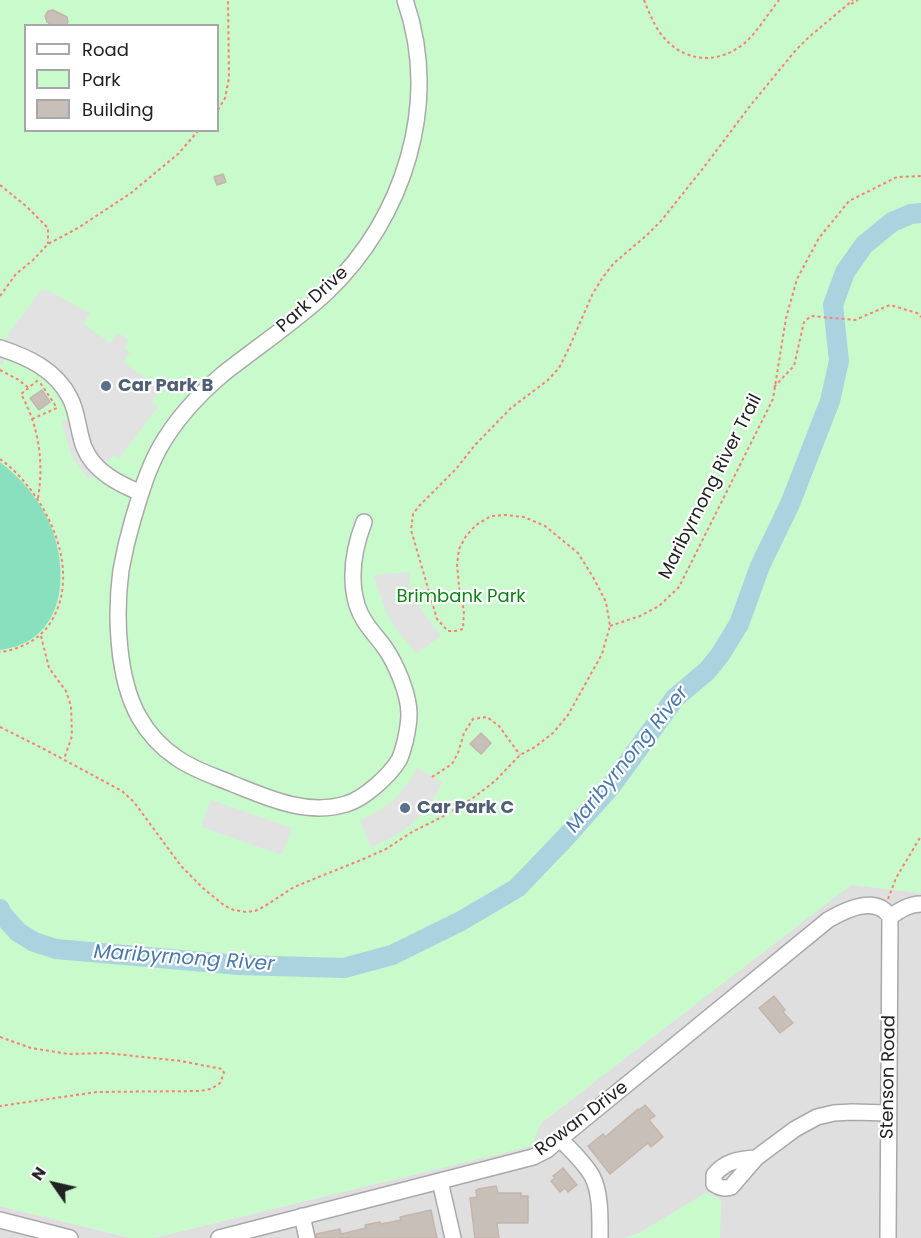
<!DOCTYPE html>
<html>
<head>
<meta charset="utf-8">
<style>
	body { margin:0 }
	#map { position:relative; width:921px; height:1238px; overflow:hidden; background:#f2efe9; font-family:Poppins,sans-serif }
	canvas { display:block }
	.legend { position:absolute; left:24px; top:24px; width:195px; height:108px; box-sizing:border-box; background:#fff; border:2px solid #a7a7a7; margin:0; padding:8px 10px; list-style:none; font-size:18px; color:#222 }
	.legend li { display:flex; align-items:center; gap:12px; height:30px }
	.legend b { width:30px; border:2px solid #a7a7a7 }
	.north { position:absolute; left:24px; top:1154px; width:60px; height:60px; -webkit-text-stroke:4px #fff; paint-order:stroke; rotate:304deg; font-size:16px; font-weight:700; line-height:24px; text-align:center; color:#222 }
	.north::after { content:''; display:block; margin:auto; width:21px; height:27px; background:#222; clip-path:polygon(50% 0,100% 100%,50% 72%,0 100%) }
</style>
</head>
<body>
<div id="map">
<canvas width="921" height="1238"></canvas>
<ul class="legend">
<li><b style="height:8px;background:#fff"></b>Road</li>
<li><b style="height:16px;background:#c8facc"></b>Park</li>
<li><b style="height:16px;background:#c7bfb8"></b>Building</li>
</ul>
<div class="north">N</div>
</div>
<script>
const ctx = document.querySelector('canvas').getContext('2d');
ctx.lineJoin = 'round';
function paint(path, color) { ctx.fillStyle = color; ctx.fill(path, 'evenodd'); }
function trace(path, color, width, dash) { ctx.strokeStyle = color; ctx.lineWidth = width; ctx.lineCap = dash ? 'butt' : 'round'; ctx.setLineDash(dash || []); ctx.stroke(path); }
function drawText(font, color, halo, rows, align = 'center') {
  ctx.font = font + ' Poppins,sans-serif'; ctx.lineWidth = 4.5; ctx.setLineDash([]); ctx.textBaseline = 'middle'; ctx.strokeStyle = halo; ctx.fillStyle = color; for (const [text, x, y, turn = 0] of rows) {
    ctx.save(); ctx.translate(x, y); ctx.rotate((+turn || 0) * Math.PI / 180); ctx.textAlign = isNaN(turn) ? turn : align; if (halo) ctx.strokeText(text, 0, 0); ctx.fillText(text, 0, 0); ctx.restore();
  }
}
const residential = new Path2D(`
	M851 884 921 893V1238H153L531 1146 541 1123Z
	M0 1206 131 1238H0Z`);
const park = new Path2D(`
	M0 0H921V893L851 885 541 1123 532 1146 153 1238H131L0 1206ZM26 26H218V130H26Z
	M707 1192 721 1200 720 1238H623L639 1233Z`);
const pitch = new Path2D(`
	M0 462C21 478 38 498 49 522 71 572 65 642 0 650Z`);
const parking = new Path2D(`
	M44 290 49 291 90 313 83 324 110 343 118 333 129 340 124 348 130 352 123 362 160 389 152 402 158 407 119 458 114 455 89 480 72 457 66 438 62 421 71 418 67 403 42 372 6 356 2 365 0 364V342H2L4 340 40 292Z
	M409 572 411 596 441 636 417 653 401 636 388 616 378 589 374 575Z
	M417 768 442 782 437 793 430 804 413 823 393 837 371 847 360 820 379 811 395 799 411 779Z
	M211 800 292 828 282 855 201 827Z`);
const river = new Path2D(`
	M0 909 1 913 18 932 34 942 56 949 239 965 344 968 392 955 461 921 517 888 565 838 611 786 675 698 707 671 720 655 739 624 760 566 790 504 830 401 839 361 833 305 845 272 864 245 892 222 911 214 921 213`);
const building = new Path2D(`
	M53 10 67 17 68 22 66 26H55L47 22 45 16 48 11Z
	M223 174 226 182 217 185 214 177Z
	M42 390 50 402 39 410 30 398Z
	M481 733 491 743 481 754 470 744Z
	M774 996 785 1010 783 1012 793 1023 780 1033 759 1008Z
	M645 1105 655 1116 649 1120 663 1137 651 1147 648 1143 610 1174 588 1146 603 1134 605 1137 638 1109 639 1110Z
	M563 1168 577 1185 568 1192 565 1188 560 1192 551 1181 555 1178 553 1176Z
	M496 1186 498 1193H521V1196H528V1223H497L499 1238H475L470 1198 477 1197 476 1190H478V1189Z
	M431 1210 437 1238H316V1234L340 1229 341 1234 366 1228 365 1225 380 1222 381 1224 401 1220 400 1217Z`);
const path = new Path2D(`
	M644 0C648 10 652 20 658 30 680 63 718 67 747 41 759 29 768 14 779 0
	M851 4 858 0
	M218 110 225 98 229 78 228 0
	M0 185 26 206 48 228V244
	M0 296 16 274 33 260 48 244 78 228 131 193 178 154 199 130
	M0 370 17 379 29 388
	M774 387 794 366 804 322 811 316 855 320 890 305 917 313 921 317
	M32 419 57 408 39 381
	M0 459C44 491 83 567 52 620 41 639 22 649 0 652
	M38 498C44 463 39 426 21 394L38 380
	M610 626 640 616 659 606 679 587 773 399 786 318 797 279 819 238 849 201 897 177 921 176
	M41 636 49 668 66 691 71 706 72 736 64 759
	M0 727 44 749 122 791 134 802 181 866 204 889 225 906 234 910 246 912 255 911 265 906 294 887 361 860 386 849 412 832 442 817 473 798 495 781 520 755 535 747 553 733 568 715 602 654 610 626 606 602 593 577 578 553 545 526 524 517 505 515 491 516 476 525 466 536 459 549 457 565 460 596 464 610 463 629 455 631H448L437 619 411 530 413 514 419 506 456 469 475 445 511 408 548 380 559 368 569 348 592 295 603 277 614 263 647 235 661 221 704 167 750 106 795 51 809 37 853 0
	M432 777 452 764 458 753 464 733 473 719 487 717 499 726 520 755
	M888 899 896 878 921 836
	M0 1037 31 1048 69 1054 106 1053 181 1061 222 1069 224 1073 220 1083 211 1089 200 1091 97 1092 0 1106`);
const minor = new Path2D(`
	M0 348C28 357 56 370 70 398 78 413 78 432 84 447 93 471 119 484 141 493
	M364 522C354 548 349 578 357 605 362 622 375 634 385 648 396 664 409 694 409 714 409 723 407 733 405 742 403 748 402 754 399 760 389 776 364 799 346 804 307 816 268 798 233 784 214 776 194 770 177 758 162 748 148 733 139 717 117 678 115 614 121 570 124 553 128 536 133 519 140 496 147 471 159 449 175 420 197 396 223 374 257 347 295 322 327 292 404 218 441 104 405 0
	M890 917C900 910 909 904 921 904
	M560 1139C571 1150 584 1162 592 1176 601 1192 600 1220 600 1238
	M756 1158C740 1159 725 1161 714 1175V1184C720 1188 724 1189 731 1187L756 1158 795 1129 817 1117 834 1113 852 1112 888 1113
	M440 1181 453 1238
	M302 1216 307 1238
	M0 1220 70 1238
	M219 1238 533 1157 547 1150 560 1139 828 920C845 910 876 894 890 917
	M888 1238 890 917`);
const markers = [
	[106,386,6,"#5c6f8a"],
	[405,808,6,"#5c6f8a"]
];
const streetNames = [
	["Park Drive",313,300,-42],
	["Maribyrnong River Trail",711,487,-63],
	["Stenson Road",889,1077,-89],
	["Rowan Drive",582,1119,-37]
];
const serviceNames = [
	["Car Park B",118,386],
	["Car Park C",417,808]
];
const parkNames = [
	["Brimbank Park",461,597]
];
const waterNames = [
	["Maribyrnong River",628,760,-51],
	["Maribyrnong River",184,959,4]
];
paint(residential, '#e0dfdf');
paint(park, '#c8facc');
paint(pitch, '#88e0be');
paint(parking, '#e2e2e2');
trace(river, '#aad3df', 20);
paint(building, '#c7bfb8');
trace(building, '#c4b6ab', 1.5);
trace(minor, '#a9a9a9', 18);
trace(path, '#fa8072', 2, [3, 3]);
trace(minor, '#fff', 15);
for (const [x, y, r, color] of markers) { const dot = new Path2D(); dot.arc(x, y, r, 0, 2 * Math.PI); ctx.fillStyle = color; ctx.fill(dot); trace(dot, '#fff', 2); }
drawText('18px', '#222', '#fff', streetNames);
drawText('bold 18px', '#4e5e75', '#fff', serviceNames, 'left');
drawText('18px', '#0c8416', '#fff', parkNames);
drawText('italic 20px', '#4a7aab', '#fff', waterNames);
</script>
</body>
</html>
